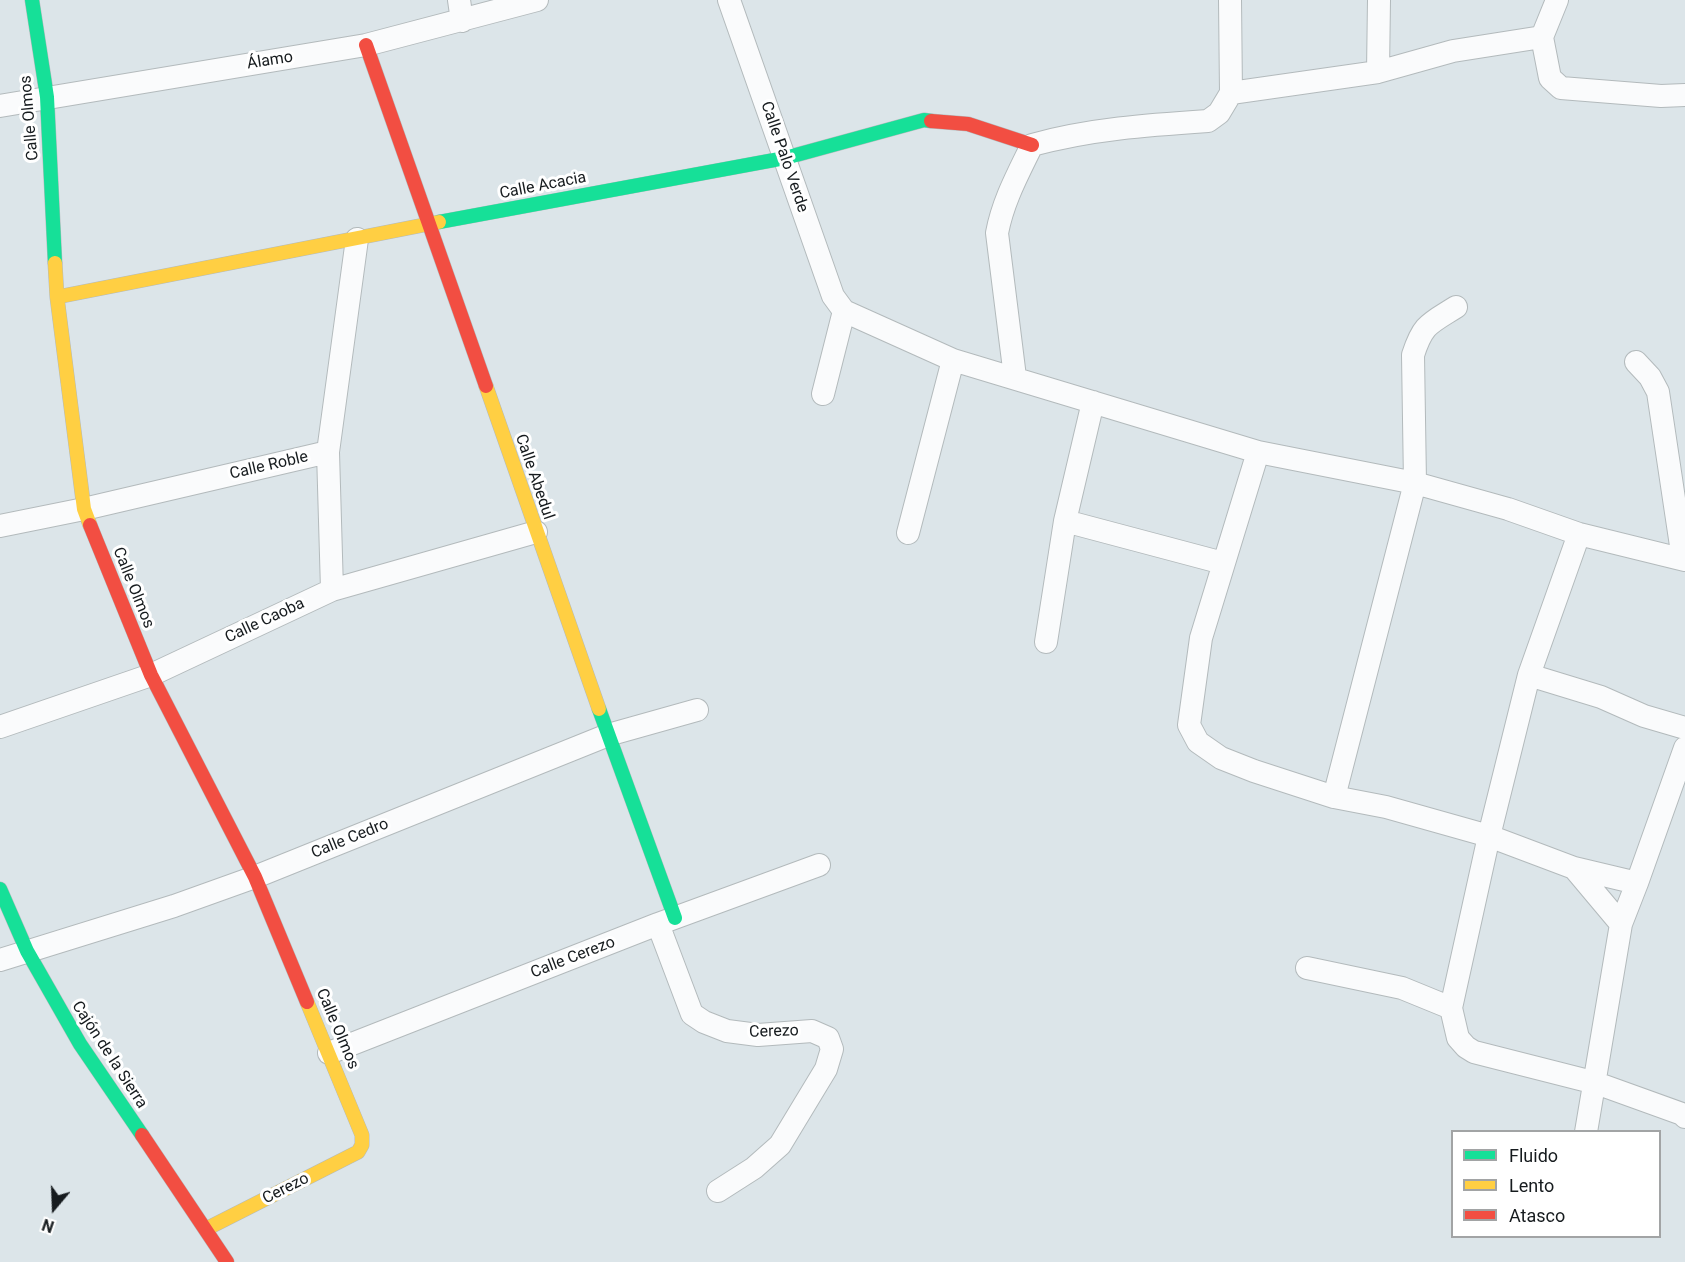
<!DOCTYPE html>
<html>
<head>
<meta charset="utf-8">
<style>
	body { margin:0 }
	#map { position:relative; width:1685px; height:1262px; overflow:hidden; background:#dce5e9; font-family:Roboto,sans-serif }
	canvas { display:block }
	.legend { position:absolute; left:1451px; top:1130px; width:210px; height:108px; box-sizing:border-box; background:#fff; border:2px solid #a2a4a5; margin:0; padding:8px 10px; list-style:none; font-size:18px; color:#161b1e }
	.legend li { display:flex; align-items:center; gap:12px; height:30px }
	.legend b { width:30px; border:2px solid #a2a4a5 }
	.north { position:absolute; left:24px; top:1178px; width:60px; height:60px; -webkit-text-stroke:4px #fff; paint-order:stroke; rotate:199deg; font-size:16px; font-weight:700; line-height:24px; text-align:center; color:#161b1e }
	.north::after { content:''; display:block; margin:auto; width:21px; height:27px; background:#161b1e; clip-path:polygon(50% 0,100% 100%,50% 72%,0 100%) }
</style>
</head>
<body>
<div id="map">
<canvas width="1685" height="1262"></canvas>
<ul class="legend">
<li><b style="height:8px;background:#16e098"></b>Fluido</li>
<li><b style="height:8px;background:#ffcf43"></b>Lento</li>
<li><b style="height:8px;background:#f24e42"></b>Atasco</li>
</ul>
<div class="north">N</div>
</div>
<script>
const ctx = document.querySelector('canvas').getContext('2d');
ctx.lineJoin = 'round';
function trace(path, color, width, dash) { ctx.strokeStyle = color; ctx.lineWidth = width; ctx.lineCap = dash ? 'butt' : 'round'; ctx.setLineDash(dash || []); ctx.stroke(path); }
function drawText(font, color, halo, rows, align = 'center') {
  ctx.font = font + ' Roboto,sans-serif'; ctx.lineWidth = 6; ctx.setLineDash([]); ctx.textBaseline = 'middle'; ctx.strokeStyle = halo; ctx.fillStyle = color; for (const [text, x, y, turn = 0] of rows) {
    ctx.save(); ctx.translate(x, y); ctx.rotate((+turn || 0) * Math.PI / 180); ctx.textAlign = isNaN(turn) ? turn : align; if (halo) ctx.strokeText(text, 0, 0); ctx.fillText(text, 0, 0); ctx.restore();
  }
}
const street = new Path2D(`
	M459 0 462 21
	M729 0 833 296 844 311
	M1557 0 1542 37 1550 78 1561 88 1661 96 1685 95
	M1378 72 1379 0
	M1231 93 1378 72 1453 51 1542 37
	M0 106 366 45 537 0
	M844 311 953 360 1258 452 1415 483 1508 509 1579 534 1685 560
	M1636 362 1650 377 1658 392 1683 559
	M1015 377 997 233C1003 201 1018 174 1032 145 1090 129 1148 125 1208 121L1219 113 1231 93 1230 0
	M823 394 844 311
	M1258 452 1201 638 1189 725 1198 742 1221 758 1254 771 1334 797 1386 807 1489 836 1574 868 1621 924
	M1065 521 1093 402
	M0 526 84 509 328 452
	M908 533 953 360
	M1579 534 1529 675 1489 836 1451 1008 1458 1038 1466 1047 1474 1052 1596 1083 1682 1114 1685 1117
	M332 590 328 452 357 239
	M1046 642 1065 521 1223 563
	M1529 675 1601 697 1644 716 1685 728
	M0 727 151 675 332 590 536 532
	M1334 797 1415 483 1413 355C1423 324 1429 324 1456 307
	M1574 868 1637 883
	M658 924 692 1014 704 1022 727 1031 758 1035 812 1031 828 1038 832 1049 826 1069 780 1145 754 1168 718 1191
	M0 960 174 906 255 877 608 735 697 710
	M1307 968 1402 988 1451 1008
	M329 1053 658 924 819 865
	M1586 1132 1621 924 1637 883 1685 748`);
const fast = new Path2D(`
	M32 0 47 97 55 263
	M439 222 785 158 924 120 931 121
	M599 709 675 918
	M0 889 27 951 80 1044 142 1135`);
const slow = new Path2D(`
	M55 263 57 297 84 509 90 525
	M57 297 439 222
	M486 386 599 709
	M206 1229 358 1152 362 1145V1135L307 1002`);
const jam = new Path2D(`
	M366 45 486 386
	M931 121 968 124 1032 145
	M90 525 151 675 255 877 307 1002
	M142 1135 227 1262`);
const streetNames = [
	["Álamo",270,61,-9],
	["Calle Olmos",30,118,-95],
	["Calle Palo Verde",784,157,71],
	["Calle Acacia",543,186,-11],
	["Calle Roble",269,466,-13],
	["Calle Abedul",534,477,71],
	["Calle Olmos",133,588,68],
	["Calle Caoba",265,621,-25],
	["Calle Cedro",350,839,-22],
	["Calle Cerezo",573,958,-21],
	["Calle Olmos",337,1029,67],
	["Cerezo",774,1032,-2],
	["Cajón de la Sierra",109,1055,57],
	["Cerezo",286,1189,-27]
];
trace(street, '#b3babc', 24);
trace(fast, '#b3babc', 15);
trace(slow, '#b3babc', 15);
trace(jam, '#b3babc', 15);
trace(street, '#fafbfc', 22);
trace(fast, '#16e098', 14);
trace(slow, '#ffcf43', 14);
trace(jam, '#f24e42', 14);
drawText('16px', '#161b1e', '#fff', streetNames);
</script>
</body>
</html>
